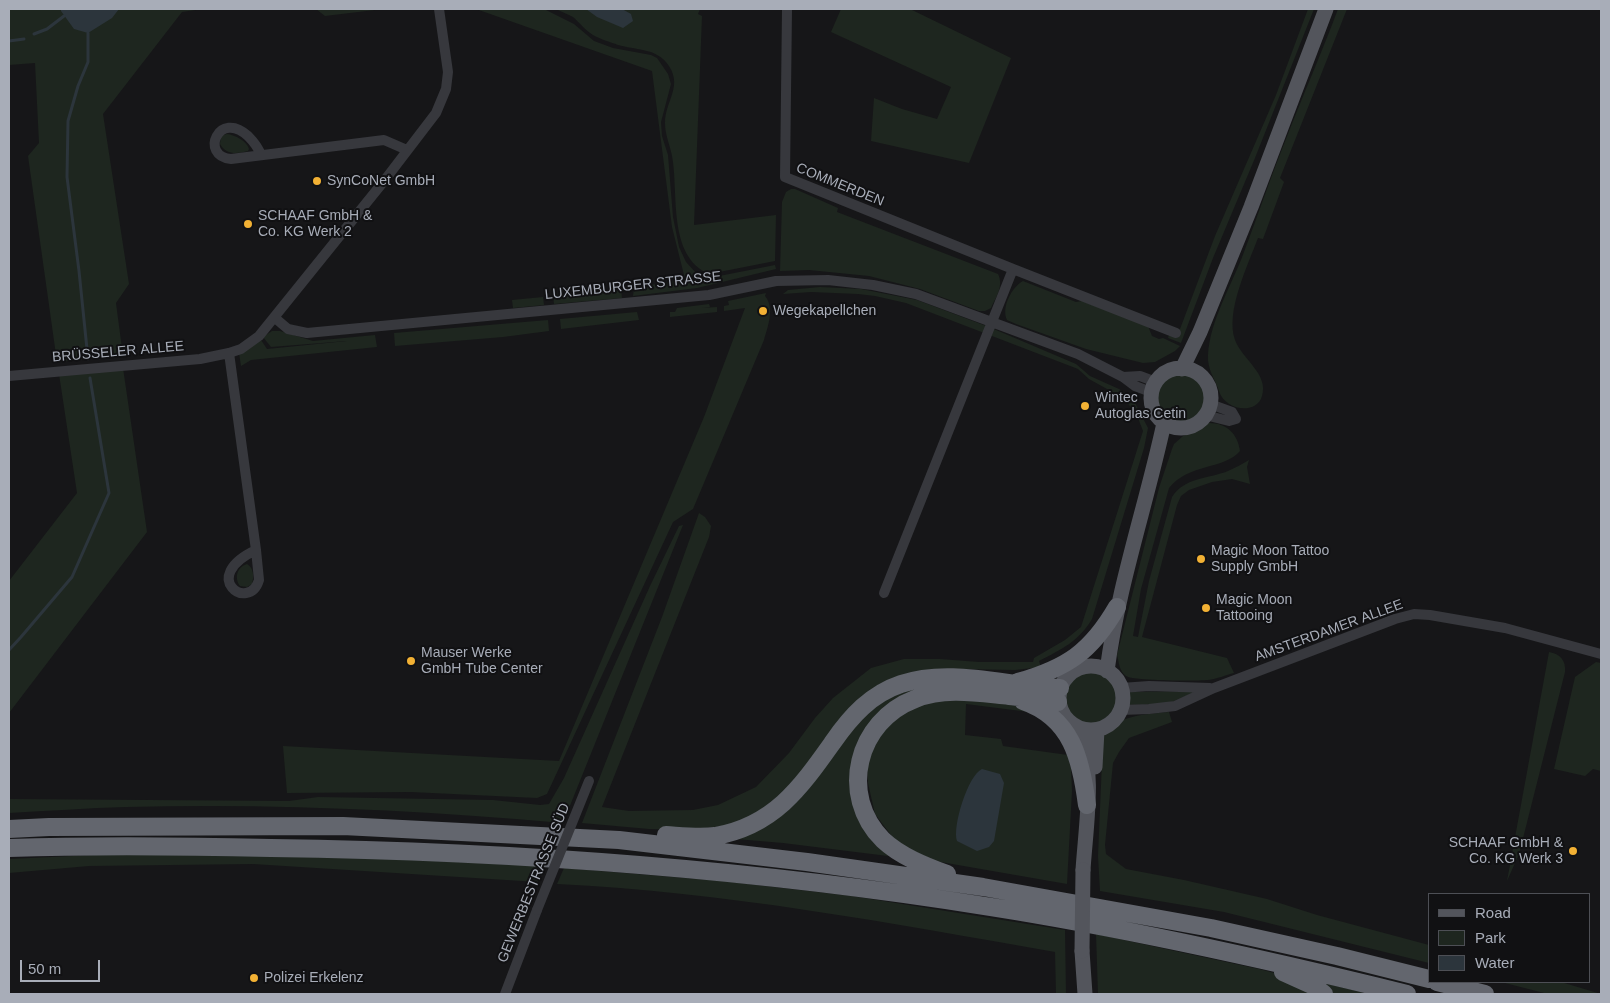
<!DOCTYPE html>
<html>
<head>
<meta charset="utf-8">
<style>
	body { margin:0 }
	#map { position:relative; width:1610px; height:1003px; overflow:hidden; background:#161618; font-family:Helvetica,sans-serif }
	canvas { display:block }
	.frame { position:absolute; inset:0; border:10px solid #a8adb8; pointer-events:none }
	.legend { position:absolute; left:1428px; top:893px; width:162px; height:90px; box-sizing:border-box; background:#111113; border:1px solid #4d4f55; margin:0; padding:6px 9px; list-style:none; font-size:15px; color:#a8adb8 }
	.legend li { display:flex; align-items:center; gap:10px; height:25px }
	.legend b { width:25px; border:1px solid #4d4f55 }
	.scale { position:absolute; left:20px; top:960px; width:80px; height:22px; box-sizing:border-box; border:2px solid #a8adb8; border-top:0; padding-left:6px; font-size:15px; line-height:18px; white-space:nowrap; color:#a8adb8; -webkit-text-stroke:4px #111113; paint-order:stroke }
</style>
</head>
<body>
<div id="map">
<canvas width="1610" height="1003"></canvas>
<div class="frame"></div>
<ul class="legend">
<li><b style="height:6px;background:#53555c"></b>Road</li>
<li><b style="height:14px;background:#1e261f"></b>Park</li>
<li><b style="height:14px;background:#2c353c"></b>Water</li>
</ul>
<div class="scale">50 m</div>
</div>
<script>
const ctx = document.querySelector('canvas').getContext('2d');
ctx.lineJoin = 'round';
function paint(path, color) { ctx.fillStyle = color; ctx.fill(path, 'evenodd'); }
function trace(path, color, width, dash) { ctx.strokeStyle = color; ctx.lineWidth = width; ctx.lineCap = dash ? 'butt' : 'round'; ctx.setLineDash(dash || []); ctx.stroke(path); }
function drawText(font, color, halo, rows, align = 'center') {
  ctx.font = font + ' Helvetica,sans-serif'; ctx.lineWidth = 4; ctx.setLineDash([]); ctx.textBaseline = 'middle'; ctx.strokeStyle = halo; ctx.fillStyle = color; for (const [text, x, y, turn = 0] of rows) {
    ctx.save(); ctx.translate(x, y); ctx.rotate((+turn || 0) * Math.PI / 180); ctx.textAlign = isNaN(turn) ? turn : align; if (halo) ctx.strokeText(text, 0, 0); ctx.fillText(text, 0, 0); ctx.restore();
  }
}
const green = new Path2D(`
	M9 9H202L182 12 103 114 129 284 116 303 123 356 57 362 28 156 39 143 35 63 9 65Z
	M316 9H383L325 16Z
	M476 9H544L574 24 594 41 613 48 651 55 657 58 668 74 671 84 661 122 662 136 668 155 673 217 679 247 686 262 697 274 709 278 775 265 776 269 697 288 633 296 634 288 685 279 672 227 652 71Z
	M556 9H700L698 14 702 16 694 225 776 215 775 261 709 274C667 256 679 192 672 156 670 145 665 135 665 123 665 100 685 85 666 62 654 48 635 50 618 45 610 42 600 39 593 35 585 30 580 23 573 17 568 14 561 12 556 9Z
	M841 9H910L1011 58 969 163 871 141 874 98 902 109 937 119 951 87 831 32Z
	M1308 9H1314L1255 158 1213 258 1181 343 1168 338 1169 335 1177 337 1215 236 1276 95Z
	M1338 9H1347L1280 178 1284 182 1263 239 1258 238C1248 265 1225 312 1235 340 1242 359 1269 374 1262 396 1257 415 1225 411 1219 391 1215 379 1207 369 1208 355 1210 320 1232 285 1244 252 1258 215 1271 176 1286 139 1303 95 1322 52 1338 9Z
	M227 134C235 135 247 141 249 149L248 151C237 154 226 155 220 144L221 136Z
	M791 189H795L838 208 837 212 998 274C1004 286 996 297 991 308L985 311H979L920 289 869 276 809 270 780 271 782 202 786 192Z
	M1023 281 1076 302 1082 301 1148 326 1152 336 1159 339 1163 338 1180 346 1175 351 1155 362 1143 363 1086 349 1016 324 1007 320C1001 307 1012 287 1023 281Z
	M820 287 861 289 917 300 989 327 1076 364 1090 376 1119 389 1132 397 1148 428 1144 448 1092 619C1078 642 1062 649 1039 661L1041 667 1015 670 961 669 910 674 787 790 750 818 731 825 688 830 649 829 582 823 662 617 699 513 705 517 711 526 709 537 602 807 629 811 693 810 718 805 756 787 789 753 815 718 833 698 871 668 904 659H940L979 662H1033L1034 658 1065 640 1081 627 1143 431 1138 418 1125 399 1089 379 1078 369 906 303 875 296 858 294 811 292 783 294 788 290Z
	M621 289 622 298 554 304 553 295Z
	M766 293 765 296C775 308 768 326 764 340L693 509 673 522 547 794 537 798 411 792 287 793 283 746 559 761 704 417 745 308 724 311V306L729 305 728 301Z
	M543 297 544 305 513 308 512 300Z
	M709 304 710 307 702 308 717 307V312L670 317V312H675L677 308Z
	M637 312 639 320 561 329 560 319Z
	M548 320 549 331 503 337 395 346 394 333Z
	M272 331H280L313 341 375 335 377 347 251 360 241 366 239 353 261 340 267 349 347 341 271 347 263 337Z
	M123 368 147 532 9 713V581L77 493 59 374Z
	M1156 398a25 25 0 1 1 50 0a25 25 0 1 1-50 0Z
	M1207 423C1225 422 1238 433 1240 451 1224 470 1189 463 1169 488L1141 589 1133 636 1138 637 1149 581 1172 497C1185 477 1208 479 1228 471 1235 468 1242 464 1249 460L1247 467 1250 484 1232 479 1212 482 1189 490 1181 496 1177 505 1142 637 1227 658 1234 673C1226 675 1217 679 1208 680 1196 681 1133 681 1126 676 1119 671 1119 662 1117 655L1159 488 1172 449 1174 444 1183 436 1195 432Z
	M683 525 563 823C418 810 272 803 126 807 87 808 48 811 9 813V799L289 801 318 797 493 800 540 805 549 804 564 778 650 586 679 526Z
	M247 564C254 568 254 577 252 584L247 587 240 586C234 578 237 567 247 564Z
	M1549 652C1560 654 1566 660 1565 672L1519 854 1507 881Z
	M1596 662 1601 663V771L1593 769 1585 776 1554 769 1575 677Z
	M1065 699a26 26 0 1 1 52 0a26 26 0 1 1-52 0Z
	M942 680 888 709 854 789 904 858 783 843 724 838 745 831 879 698Z
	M1198 691 1174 701 1161 704 1128 705 1129 692Z
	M957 698 997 702 1028 708 1029 712 966 704 965 735 1001 739 1003 746 1068 755 1071 768 1072 791 1067 884 935 861 907 848 894 839 875 814 868 783 867 768 871 753 883 730 915 705Z
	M1169 712 1172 722 1129 738 1119 752 1113 763 1105 845 1106 854 1126 869 1184 880 1267 899 1317 915 1429 945V963L1224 912 1100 891 1098 856 1103 738C1113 715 1147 714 1169 712Z
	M157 852 267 853 542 866 538 882 253 864 89 866 9 873V859Z
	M564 868 722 881 852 896 1065 930 1066 994H1056L1055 952C890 923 725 892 557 884Z
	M1096 934 1259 969 1286 976 1317 994H1098Z
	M1316 981 1369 994H1332Z
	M1501 982H1561L1601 994H1548Z`);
const water = new Path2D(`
	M61 9H119L112 18 88 33 74 29 61 11Z
	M586 9H622L631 14 633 21 623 28 597 17Z
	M982 769 1000 774 1004 783 994 841 989 847 977 851 957 841C952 827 968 775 982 769Z`);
const stream = new Path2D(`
	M88 33V62L78 86 68 121 67 177 79 271 88 359
	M34 34 47 29 64 16
	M9 41 24 39
	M9 650 21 637 72 577 109 493 90 378`);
const minor = new Path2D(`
	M787 9 785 177 1013 269
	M261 155C258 147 254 142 248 136 219 109 199 156 231 159L384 140 407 150
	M275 318 288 329 307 333 709 295 776 281 828 280 873 285 916 294 1078 354 1123 377 1135 386 1151 392
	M229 353 256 550C198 577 249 613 259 580L256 550
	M9 376 200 359 229 353 241 349 259 336 384 181 436 113 446 89 448 72 439 9
	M1123 377 1140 376 1156 382
	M1205 415 1229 421 1236 419 1232 412 1210 404
	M884 593 1013 269 1176 333
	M1121 688 1149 686 1210 688
	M1121 710 1149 709 1175 706 1214 688 1395 619 1414 614 1430 615 1505 628 1601 654
	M505 994 537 910`);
const primary = new Path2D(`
	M1151 398a30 30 0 1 1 60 0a30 30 0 1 1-60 0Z
	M1182 369 1200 332 1251 207 1326 9
	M1059 698a32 32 0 1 1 64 0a32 32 0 1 1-64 0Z
	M1107 671C1118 586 1146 506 1164 423
	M1080 729C1095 774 1086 824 1083 870
	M1095 767 1097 730
	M1082 951 1085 994`);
const motorway = new Path2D(`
	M1018 682C1067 668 1091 652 1117 607
	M1023 701C1072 718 1081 759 1087 805
	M9 829 49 827 343 826 619 840 807 862 983 887 1211 928 1337 956 1429 979
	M666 835C682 836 699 838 715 836 774 826 801 787 833 742 851 716 871 694 901 684 952 667 1008 687 1060 688
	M9 848C96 845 184 846 271 848 512 851 753 869 991 907 1131 929 1269 960 1407 994
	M947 874C925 866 900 856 883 840 838 795 857 721 915 699 945 687 978 693 1009 696 1026 698 1042 698 1058 702
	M1283 972 1314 986 1324 994
	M1437 982 1485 994`);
const minorBridge = new Path2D(`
	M537 910 589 781`);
const primaryBridge = new Path2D(`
	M1082 951 1083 870`);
const markers = [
	[317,181,5,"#f2b134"],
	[248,224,5,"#f2b134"],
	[763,311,5,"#f2b134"],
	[1085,406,5,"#f2b134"],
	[1201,559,5,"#f2b134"],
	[1206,608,5,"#f2b134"],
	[411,661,5,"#f2b134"],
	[1573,851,5,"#f2b134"],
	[254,978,5,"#f2b134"]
];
const poiNames = [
	["SynCoNet GmbH",327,181],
	["SCHAAF GmbH &",258,216],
	["Co. KG Werk 2",258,232],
	["Wegekapellchen",773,311],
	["Wintec",1095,398],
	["Autoglas Cetin",1095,414],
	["Magic Moon Tattoo",1211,551],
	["Supply GmbH",1211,567],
	["Magic Moon",1216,600],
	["Tattooing",1216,616],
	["Mauser Werke",421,653],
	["GmbH Tube Center",421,669],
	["SCHAAF GmbH &",1563,843,"right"],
	["Co. KG Werk 3",1563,859,"right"],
	["Polizei Erkelenz",264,978]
];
const streetNames = [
	["COMMERDEN",840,185,22],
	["LUXEMBURGER STRASSE",633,286,-6],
	["BRÜSSELER ALLEE",118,352,-5],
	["AMSTERDAMER ALLEE",1329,631,-20],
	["GEWERBESTRASSE SÜD",534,883,-68]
];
paint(green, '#1e261f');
paint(water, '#2c353c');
trace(stream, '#2c353c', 3);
trace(minor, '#37383d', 10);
trace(primary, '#53555c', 15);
trace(motorway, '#63666e', 18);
trace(minorBridge, '#37383d', 10);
trace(primaryBridge, '#53555c', 15);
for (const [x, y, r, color] of markers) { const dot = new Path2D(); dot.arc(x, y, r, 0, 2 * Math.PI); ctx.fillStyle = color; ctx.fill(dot); trace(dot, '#111113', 2); }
drawText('14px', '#a8adb8', '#111113', poiNames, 'left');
drawText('14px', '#a8adb8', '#111113', streetNames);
</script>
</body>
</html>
